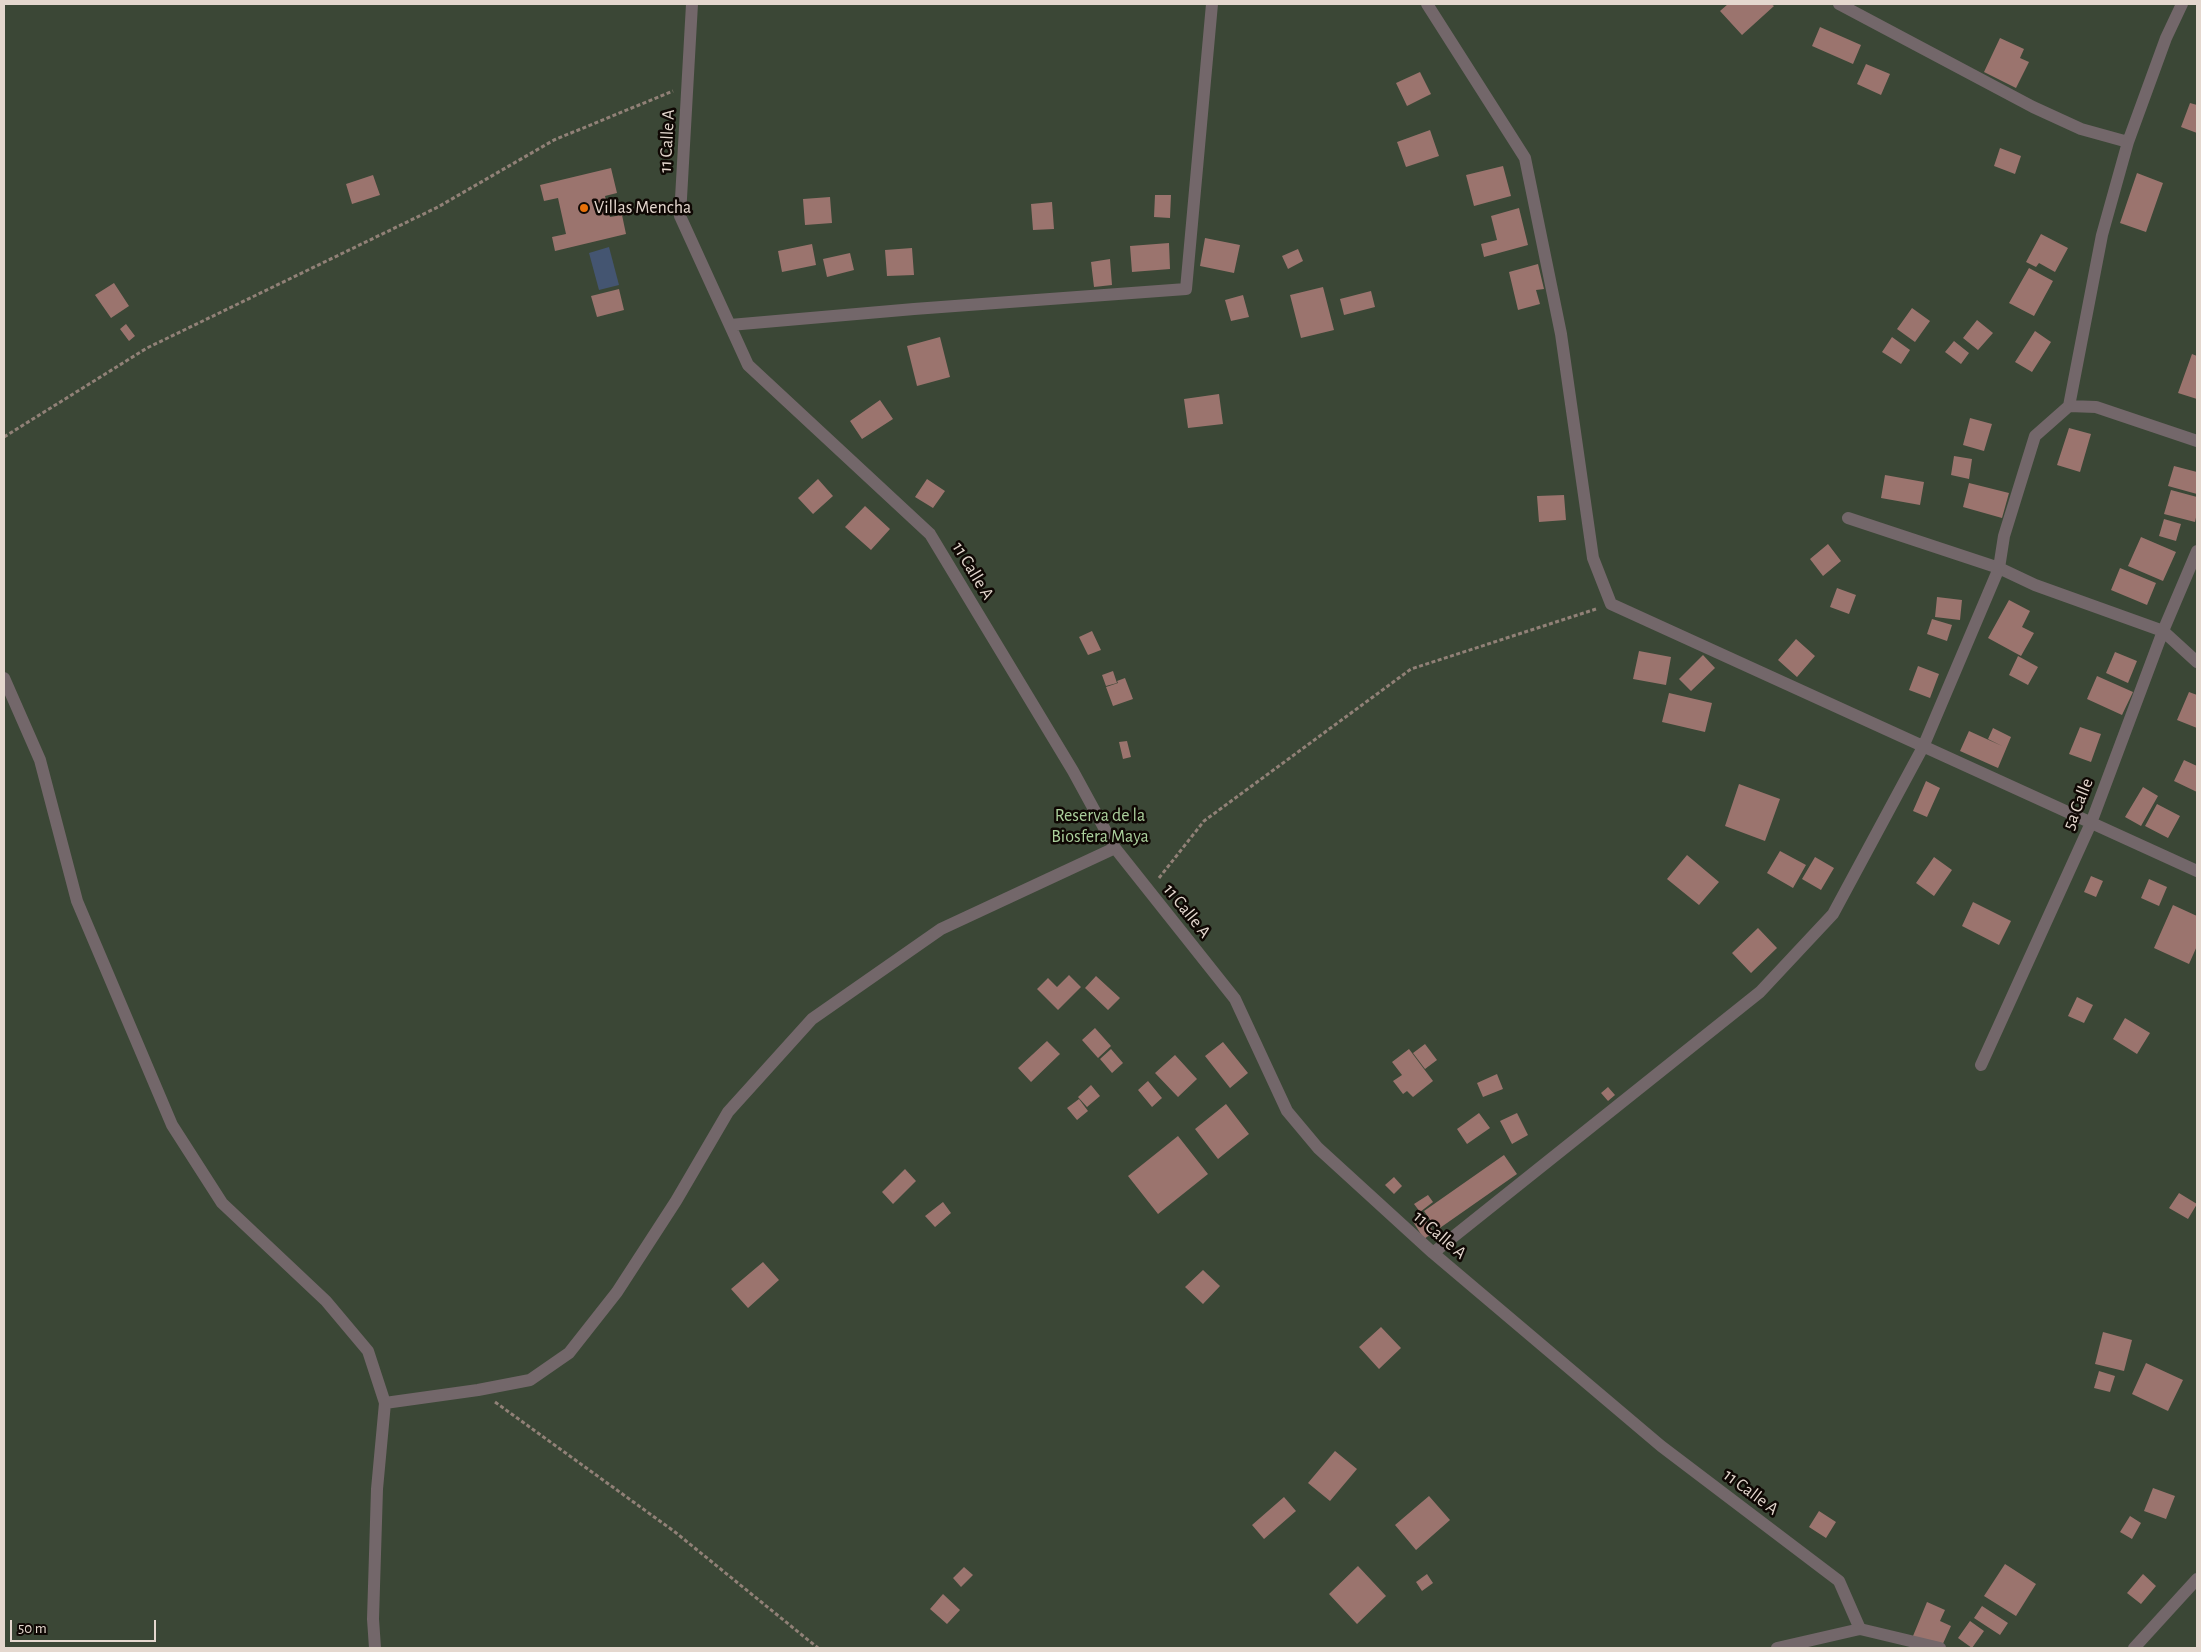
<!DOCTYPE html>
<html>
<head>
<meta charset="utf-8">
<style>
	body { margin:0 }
	#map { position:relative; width:2201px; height:1652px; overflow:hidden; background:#2d1b0e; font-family:"Alegreya Sans",sans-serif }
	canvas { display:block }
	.frame { position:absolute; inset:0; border:5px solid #e4d7ce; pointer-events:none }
	.scale { position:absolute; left:10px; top:1620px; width:146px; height:22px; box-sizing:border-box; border:2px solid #e4d7ce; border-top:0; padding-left:6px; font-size:15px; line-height:18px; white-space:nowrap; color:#e4d7ce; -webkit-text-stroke:4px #0f0804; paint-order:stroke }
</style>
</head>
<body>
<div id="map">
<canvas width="2201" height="1652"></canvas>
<div class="frame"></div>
<div class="scale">50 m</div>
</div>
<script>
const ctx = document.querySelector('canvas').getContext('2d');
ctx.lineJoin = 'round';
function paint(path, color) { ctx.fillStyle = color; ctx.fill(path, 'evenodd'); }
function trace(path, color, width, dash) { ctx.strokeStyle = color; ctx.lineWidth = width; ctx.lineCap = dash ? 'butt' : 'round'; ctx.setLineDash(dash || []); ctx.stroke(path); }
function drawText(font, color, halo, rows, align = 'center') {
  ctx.font = font + ' "Alegreya Sans",sans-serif'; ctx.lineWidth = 5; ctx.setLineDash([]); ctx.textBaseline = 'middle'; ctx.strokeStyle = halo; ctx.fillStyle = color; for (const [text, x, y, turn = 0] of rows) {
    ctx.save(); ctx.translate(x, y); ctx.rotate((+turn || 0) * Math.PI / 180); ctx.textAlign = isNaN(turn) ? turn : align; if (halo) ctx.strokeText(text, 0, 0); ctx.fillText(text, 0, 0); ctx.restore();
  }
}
const green = new Path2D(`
	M4 4H2197V1648H4Z`);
const water = new Path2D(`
	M609 247 619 285 599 290 589 253Z`);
const building = new Path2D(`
	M1728 4H1771L1774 6 1742 35 1720 11Z
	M1820 27 1861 45 1853 64 1812 46Z
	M2000 38 2024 49 2020 58 2029 62 2016 88 1984 72Z
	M1866 64 1890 74 1881 95 1857 84Z
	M1420 72 1431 94 1407 106 1396 83Z
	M2190 103 2197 105V133L2181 127Z
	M1430 130 1439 156 1406 167 1397 142Z
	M2000 148 2021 156 2015 174 1994 166Z
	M1503 166 1511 196 1474 206 1466 175Z
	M611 168 617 193 605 196 610 217 622 215 626 234 555 251 552 237 566 234 558 198 544 201 540 185Z
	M2137 173 2163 183 2146 232 2120 223Z
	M373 175 380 195 352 204 346 184Z
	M1155 195H1171L1170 218 1154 217Z
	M830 197 832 223 805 225 803 199Z
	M1052 202 1054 229 1033 230 1031 204Z
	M1519 208 1528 245 1484 257 1481 244 1497 240 1491 216Z
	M2041 234 2068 248 2055 272 2039 263 2036 267 2026 262Z
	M1205 238 1240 245 1234 273 1200 266Z
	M1169 243 1170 269 1132 272 1130 246Z
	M812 244 816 265 782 272 778 251Z
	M912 248 914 275 887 276 885 250Z
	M1298 249 1303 261 1288 269 1282 256Z
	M850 253 854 270 827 277 823 259Z
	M1110 259 1112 285 1094 287 1091 262Z
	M1538 264 1544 289 1536 290 1540 304 1518 310 1509 272Z
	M2029 268 2053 281 2034 316 2009 303Z
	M114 283 129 306 111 318 95 295Z
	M1323 287 1334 330 1301 338 1290 295Z
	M619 289 624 310 597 317 591 296Z
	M1371 291 1375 307 1344 315 1340 299Z
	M1243 295 1249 317 1231 321 1225 300Z
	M1912 308 1930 321 1915 342 1897 329Z
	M1977 320 1993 333 1978 350 1963 338Z
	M126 324 135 336 129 341 120 329Z
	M2035 331 2051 342 2032 372 2015 362Z
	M940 337 950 377 917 386 907 346Z
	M1892 337 1910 350 1901 364 1882 352Z
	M1954 341 1969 353 1961 364 1945 352Z
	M2192 354 2197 356V399L2178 393Z
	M1219 394 1223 424 1188 428 1184 399Z
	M880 400 893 419 862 439 850 421Z
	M1970 418 1992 424 1984 451 1963 445Z
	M2069 428 2091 434 2080 472 2057 465Z
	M1954 456 1972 459 1969 479 1951 475Z
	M2174 466 2197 472V494L2168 486Z
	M1885 475 1924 482 1920 505 1881 498Z
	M818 479 833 496 813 514 798 498Z
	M927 479 945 491 933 508 915 497Z
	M1969 483 2009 493 2002 518 1963 507Z
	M2171 490 2197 497V513L2195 522 2164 514Z
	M1564 495 1566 520 1539 522 1537 496Z
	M865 506 890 529 871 550 845 527Z
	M2164 519 2181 524 2176 541 2159 536Z
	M2141 537 2176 552 2163 581 2128 566Z
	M1828 544 1841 561 1823 576 1810 559Z
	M2120 568 2156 583 2147 605 2111 590Z
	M1837 588 1856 595 1849 614 1830 607Z
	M1937 597 1962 600 1960 620 1935 617Z
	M2009 600 2030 611 2022 627 2034 633 2021 656 1988 638Z
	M1932 619 1952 625 1947 641 1927 634Z
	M1092 631 1101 650 1088 655 1079 637Z
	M1796 639 1815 656 1797 677 1778 660Z
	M1639 651 1671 657 1666 685 1633 679Z
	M2115 652 2137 661 2128 683 2106 673Z
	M1703 655 1715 668 1691 691 1679 679Z
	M2018 656 2038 667 2028 685 2009 675Z
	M1918 666 1939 674 1930 698 1909 690Z
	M1113 671 1117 683 1106 686 1102 675Z
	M2097 676 2133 692 2122 715 2087 699Z
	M1125 678 1133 699 1113 706 1106 687 1118 683 1117 681Z
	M2189 692 2197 695V728L2177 720Z
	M1669 693 1712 703 1705 732 1662 722Z
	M2080 727 2101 734 2091 762 2069 754Z
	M1993 728 2011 737 1998 768 1960 751 1969 731 2002 746 1988 739Z
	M1127 741 1131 757 1123 759 1119 742Z
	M2184 760 2197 766V792L2174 781Z
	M1926 781 1940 788 1927 817 1913 811Z
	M1739 784 1780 799 1765 841 1725 826Z
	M2143 787 2158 796 2141 826 2125 817Z
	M2157 804 2180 816 2168 838 2145 826Z
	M1780 851 1806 865 1793 888 1767 873Z
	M1687 855 1719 882 1699 905 1667 879Z
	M1815 857 1834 868 1821 890 1802 879Z
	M1934 857 1952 870 1934 896 1916 883Z
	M2091 876 2103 881 2096 897 2084 892Z
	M2149 879 2167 887 2159 906 2141 898Z
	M1973 902 2011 921 1999 945 1962 926Z
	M2173 905 2197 916V946L2189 964 2154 948Z
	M1758 928 1777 948 1751 973 1732 953Z
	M1069 975 1081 987 1058 1010 1037 989 1048 978 1057 987Z
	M1096 976 1120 998 1108 1010 1085 988Z
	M2077 997 2093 1005 2084 1023 2068 1016Z
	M2125 1018 2150 1033 2137 1054 2113 1039Z
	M1095 1028 1111 1046 1098 1058 1082 1040Z
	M1047 1041 1060 1054 1031 1082 1018 1068Z
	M1223 1042 1248 1073 1230 1088 1205 1056Z
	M1425 1044 1437 1060 1425 1069 1413 1053Z
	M1111 1049 1123 1063 1112 1073 1100 1059Z
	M1409 1049 1433 1081 1413 1097 1407 1091 1403 1094 1393 1081 1402 1075 1392 1062Z
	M1175 1055 1197 1079 1178 1097 1155 1073Z
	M1497 1074 1503 1089 1483 1097 1477 1083Z
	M1148 1081 1162 1098 1152 1107 1138 1090Z
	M1091 1085 1100 1096 1087 1107 1078 1097Z
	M1608 1087 1615 1095 1608 1101 1601 1093Z
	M1079 1099 1088 1111 1077 1120 1067 1108Z
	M1226 1104 1249 1134 1218 1159 1195 1129Z
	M1479 1113 1490 1128 1467 1144 1457 1129Z
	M1517 1113 1528 1135 1512 1144 1500 1121Z
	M1178 1136 1208 1174 1158 1214 1128 1176Z
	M1504 1155 1517 1174 1437 1230 1424 1211Z
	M905 1169 916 1181 893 1204 882 1192Z
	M1394 1177 1402 1186 1394 1194 1385 1185Z
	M2179 1193 2197 1204 2188 1219 2169 1208Z
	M1428 1195 1433 1202 1420 1212 1414 1204Z
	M943 1202 951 1213 935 1227 925 1216Z
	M1421 1213 1434 1232 1424 1239 1412 1220Z
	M763 1262 779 1280 748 1308 731 1289Z
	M1203 1270 1220 1286 1203 1304 1185 1287Z
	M1381 1327 1401 1348 1379 1369 1359 1347Z
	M2103 1332 2132 1340 2124 1371 2095 1364Z
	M2146 1363 2183 1380 2168 1411 2132 1394Z
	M2099 1371 2115 1376 2110 1392 2094 1388Z
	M1335 1451 1357 1469 1330 1501 1308 1483Z
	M2153 1488 2175 1496 2166 1519 2144 1511Z
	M1429 1496 1450 1520 1416 1550 1395 1525Z
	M1284 1497 1296 1511 1264 1539 1252 1525Z
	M1819 1511 1836 1522 1826 1538 1809 1527Z
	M2130 1516 2141 1523 2132 1539 2120 1532Z
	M2005 1564 2036 1584 2016 1616 1984 1596Z
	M1358 1566 1386 1596 1357 1624 1329 1594Z
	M964 1567 973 1575 961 1587 953 1578Z
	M1427 1574 1433 1583 1422 1591 1416 1582Z
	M2143 1574 2156 1586 2141 1604 2127 1593Z
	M943 1594 960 1610 947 1624 930 1609Z
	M1927 1602 1945 1610 1940 1621 1951 1626 1941 1648 1913 1636Z
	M1982 1606 2008 1623 2000 1635 1974 1618Z
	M1970 1621 1984 1631 1972 1648 1958 1638Z`);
const path = new Path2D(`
	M4 437 147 348 438 207 554 140 673 91
	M1159 878 1204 821 1411 669 1596 609
	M495 1402 675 1532 818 1648`);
const minor = new Path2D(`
	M692 4 680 216 748 365 930 534 1073 771 1115 848 1235 999 1287 1111 1318 1148 1433 1253 1661 1446 1839 1581 1860 1629 1940 1648
	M1427 4 1525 158 1561 334 1593 558 1611 604 2197 871
	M1839 4 2033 107 2081 129 2128 142
	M730 325 914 309 1186 289 1212 4
	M2069 406 2096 407 2197 441
	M1848 518 1999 568 2035 585 2163 631 2197 662
	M4 678 40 760 77 901 172 1125 222 1203 326 1301 368 1351 385 1403 377 1489 373 1619 375 1648
	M1981 1065 2091 823 2163 631 2197 551
	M1433 1253 1760 992 1833 914 1923 747 1999 568 2004 536 2035 436 2069 406 2102 235 2128 142 2166 38 2182 4
	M385 1403 478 1390 530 1380 569 1353 617 1292 676 1201 728 1112 812 1019 941 929 1115 848
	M1777 1648 1860 1629
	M2134 1648 2197 1579`);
const markers = [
	[584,208,5,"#e8710a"]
];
const streetNames = [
	["11 Calle A",667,141,-87],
	["11 Calle A",973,571,59],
	["5a Calle",2078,804,-68],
	["11 Calle A",1187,911,51],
	["11 Calle A",1440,1235,41],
	["11 Calle A",1751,1492,37]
];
const poiNames = [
	["Villas Mencha",594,208]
];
const parkNames = [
	["Reserva de la",1100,816],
	["Biosfera Maya",1100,837]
];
paint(green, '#3b4736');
paint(water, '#445571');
paint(building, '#9b746e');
trace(path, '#918177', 3, [4, 2.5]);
trace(minor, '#73676a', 12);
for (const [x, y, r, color] of markers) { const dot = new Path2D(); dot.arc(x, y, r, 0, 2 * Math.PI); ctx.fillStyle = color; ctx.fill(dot); trace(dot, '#0f0804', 2); }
drawText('18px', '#e4d7ce', '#0f0804', streetNames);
drawText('18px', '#e4d7ce', '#0f0804', poiNames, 'left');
drawText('18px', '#abd09c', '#0f0804', parkNames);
</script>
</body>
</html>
